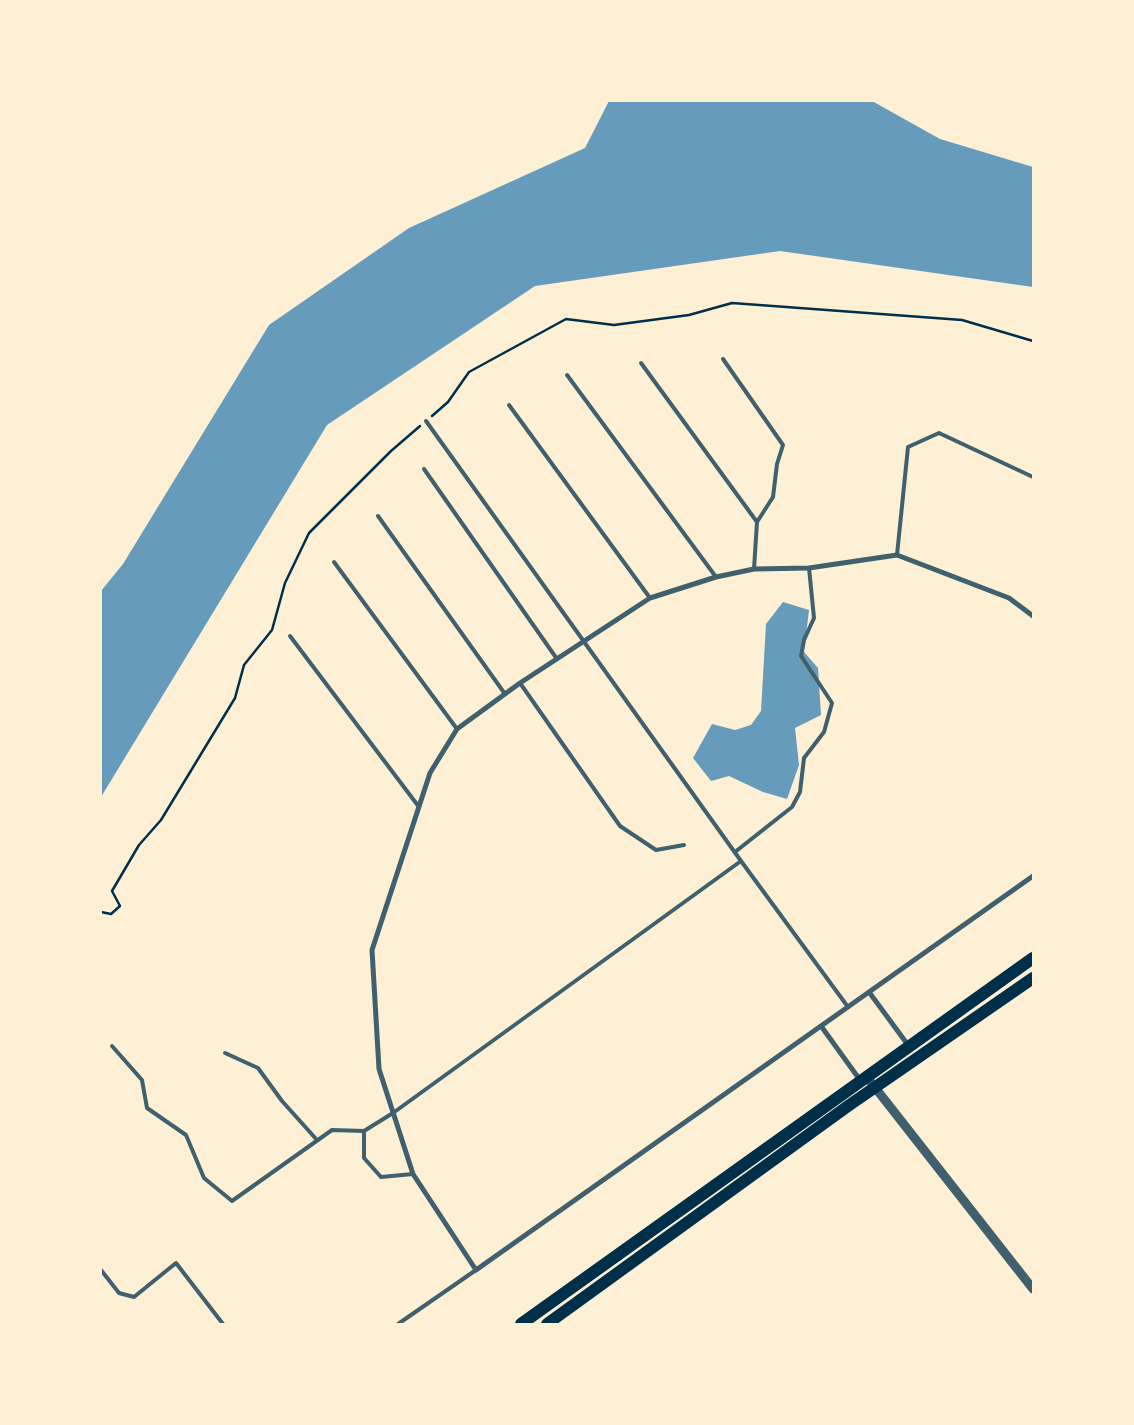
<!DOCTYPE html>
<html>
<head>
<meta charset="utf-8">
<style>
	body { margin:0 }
	#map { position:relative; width:1134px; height:1425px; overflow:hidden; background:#fdf0d5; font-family:Overpass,sans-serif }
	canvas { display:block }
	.frame { position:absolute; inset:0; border:102px solid #fdf0d5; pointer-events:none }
</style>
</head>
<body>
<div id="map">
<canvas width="1134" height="1425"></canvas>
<div class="frame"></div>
</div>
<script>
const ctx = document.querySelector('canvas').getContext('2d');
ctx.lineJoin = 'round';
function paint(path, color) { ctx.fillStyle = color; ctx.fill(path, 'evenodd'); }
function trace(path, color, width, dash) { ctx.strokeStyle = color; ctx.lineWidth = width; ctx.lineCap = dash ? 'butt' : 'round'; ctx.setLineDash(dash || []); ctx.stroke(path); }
const water = new Path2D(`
	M609 101H872L940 139 1033 167V287L780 251 535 286 327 425 101 797V591L123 564 269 325 409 228 585 148Z
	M783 602 809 610 804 652 818 668 821 715 795 728 799 765 787 799 763 792 729 776 711 781 693 758 712 724 735 730 751 725 761 711 766 624Z`);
const path = new Path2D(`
	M432 416 448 402 469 372 566 319 614 325 689 315 732 303 962 320 1033 341
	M101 912 111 914 120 906 112 891 139 845 161 820 235 698 244 665 272 630 285 583 309 533 391 451 420 426`);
const service = new Path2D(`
	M723 359 783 445 777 464 773 497 757 522
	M641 363 757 522 754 569
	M567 375 716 577
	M509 405 650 598
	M426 421 741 861
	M424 469 557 659
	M378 516 505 694
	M897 555 908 447 939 433 1033 477
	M334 562 457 729
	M290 636 419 807
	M520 683 620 826 656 850 684 845
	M735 852 792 807 800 792 804 758 824 732 832 703 801 656 804 640 814 618 809 568
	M112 1046 142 1080 147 1108 186 1135 204 1178 232 1201 332 1130 364 1131 393 1113 741 861 848 1007
	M225 1053 258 1068 282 1101 317 1140
	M364 1131V1158L381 1177 413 1174
	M101 1270 119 1293 134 1297 176 1263 223 1324
	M398 1324 476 1270`);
const minor = new Path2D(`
	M1033 616 1009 598 897 555 809 568 754 569 716 577 650 598 520 683 457 729 430 773 372 950 379 1069 413 1174 476 1270 1033 876
	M869 992 908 1045
	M821 1026 860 1080`);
const tertiary = new Path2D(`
	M866 1076 1033 1289`);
const primary = new Path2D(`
	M521 1324 1033 958
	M547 1324 848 1106 1033 978`);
paint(water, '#669bbc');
trace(path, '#003049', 2.5);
trace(service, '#3f606c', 4);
trace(minor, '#3f606c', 5);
trace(tertiary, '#3f606c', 9);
trace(primary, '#003049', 12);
</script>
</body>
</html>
